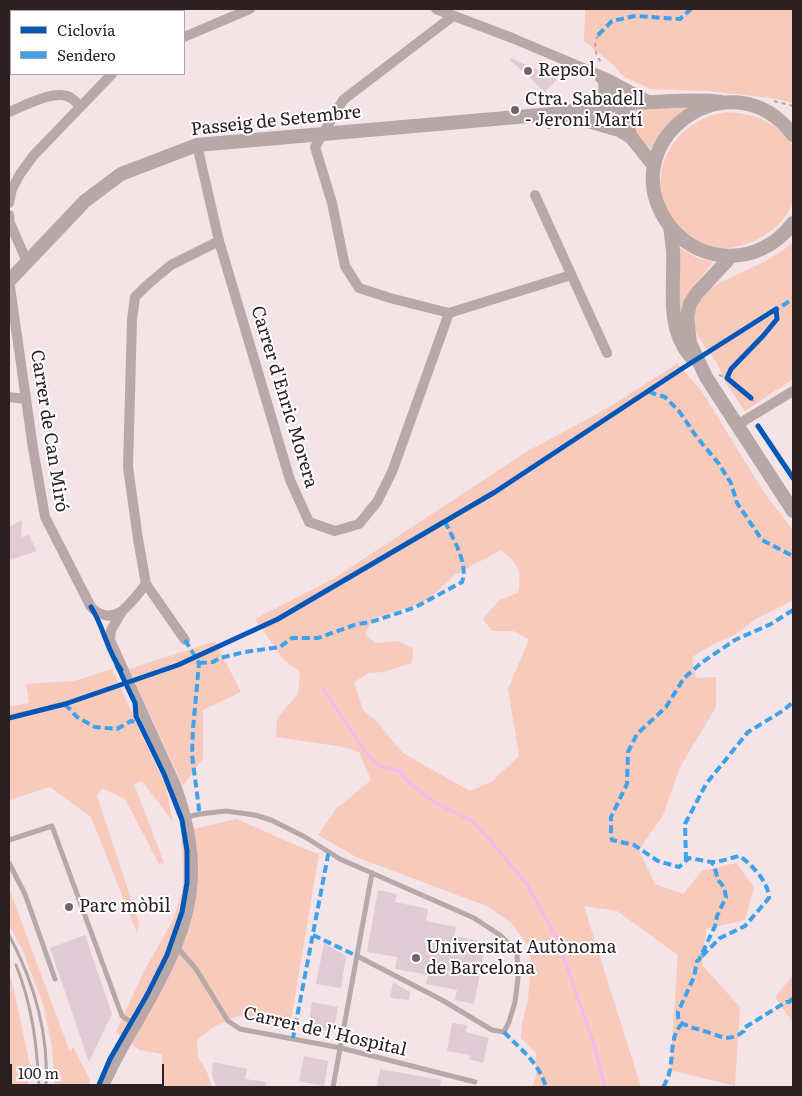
<!DOCTYPE html>
<html>
<head>
<meta charset="utf-8">
<style>
	body { margin:0 }
	#map { position:relative; width:802px; height:1096px; overflow:hidden; background:#f4e3e7; font-family:Literata,serif }
	canvas { display:block }
	.frame { position:absolute; inset:0; border:10px solid #2b2123; pointer-events:none }
	.legend { position:absolute; left:10px; top:10px; width:175px; height:65px; box-sizing:border-box; background:#fff; border:1px solid #aaa6a7; margin:0; padding:6px 9px; list-style:none; font-size:15px; color:#2b2123 }
	.legend li { display:flex; align-items:center; gap:10px; height:25px }
	.legend b { width:25px; border:1px solid #aaa6a7 }
	.scale { position:absolute; left:10px; top:1064px; width:154px; height:22px; box-sizing:border-box; border:2px solid #2b2123; border-top:0; padding-left:6px; font-size:15px; line-height:18px; white-space:nowrap; color:#2b2123; -webkit-text-stroke:4px #fff; paint-order:stroke }
</style>
</head>
<body>
<div id="map">
<canvas width="802" height="1096"></canvas>
<div class="frame"></div>
<ul class="legend">
<li><b style="height:6px;background:#0057b8"></b>Ciclovía</li>
<li><b style="height:6px;background:#3ea2ea"></b>Sendero</li>
</ul>
<div class="scale">100 m</div>
</div>
<script>
const ctx = document.querySelector('canvas').getContext('2d');
ctx.lineJoin = 'round';
function paint(path, color) { ctx.fillStyle = color; ctx.fill(path, 'evenodd'); }
function trace(path, color, width, dash) { ctx.strokeStyle = color; ctx.lineWidth = width; ctx.lineCap = dash ? 'butt' : 'round'; ctx.setLineDash(dash || []); ctx.stroke(path); }
function drawText(font, color, halo, rows, align = 'center') {
  ctx.font = font + ' Literata,serif'; ctx.lineWidth = 4; ctx.setLineDash([]); ctx.textBaseline = 'middle'; ctx.strokeStyle = halo; ctx.fillStyle = color; for (const [text, x, y, turn = 0] of rows) {
    ctx.save(); ctx.translate(x, y); ctx.rotate((+turn || 0) * Math.PI / 180); ctx.textAlign = isNaN(turn) ? turn : align; if (halo) ctx.strokeText(text, 0, 0); ctx.fillText(text, 0, 0); ctx.restore();
  }
}
const green = new Path2D(`
	M585 9H793V103L771 98 708 91 650 89 621 75 615 66 584 41Z
	M693 105 668 125 651 149 631 131 626 110Z
	M616 110 619 123H617L586 113Z
	M727 112C750 114 765 117 782 133 786 137 792 142 793 148 795 156 793 167 793 175 793 183 795 194 793 201 785 229 747 250 720 248 708 247 695 241 686 233 636 191 666 120 727 112Z
	M793 242V379L745 411C739 402 732 392 726 383 722 376 720 368 716 362 709 351 700 341 695 330 687 311 704 291 720 283 745 270 772 261 793 242Z
	M679 247 697 258 713 262 686 298 681 325 679 298Z
	M678 363C685 375 695 382 703 393L763 491 793 530V600L756 619 736 634 714 644 692 657 696 678 716 677V707L680 767 663 815 639 850 655 884 683 894 702 871 736 863 754 887 745 920 706 929 702 965 740 1007 735 1086 670 1070 678 955 617 911 584 906 641 1087H532L536 1077V1053L521 1038 522 1024 528 999 531 968 530 948 511 923 489 907 356 857 318 835 336 809 371 780 359 752 344 747 276 737 277 718 298 694 300 672 284 660 255 619 333 579 526 452 606 409ZM501 550C519 564 522 571 518 593L499 600 483 619 492 631H513L529 639 508 689 519 756 491 782 470 791 403 753 378 723 363 710 354 682 369 673 383 672 412 663 413 648 398 641 376 643 365 634 374 618 422 603 439 590 454 575Z
	M215 641 241 692 203 710V758L183 786 129 669Z
	M112 669 166 787 173 822 142 781 134 784 164 863 159 864 125 799 102 788 97 796 139 923 137 933 91 817 50 787 9 800V707L29 703 26 684 74 681Z
	M236 819C264 830 290 844 319 854L290 1026 238 1016 215 1026 197 1040 198 1057 207 1072 212 1087H162V1054L139 1050 116 1032 143 973 173 920 182 892 183 867 181 832Z
	M9 888 70 1052 73 1047 90 1080 88 1087H55L52 1047 43 1004 22 949 9 925Z
	M9 975 12 982 30 1065 28 1087H9Z
	M793 975V1023L775 997Z`);
const stream = new Path2D(`
	M323 689 370 758 382 767 400 771 407 781 434 802 472 821 488 838 527 884 557 939 593 1041 605 1087`);
const building = new Path2D(`
	M511 58 534 69V68L557 79 545 92 510 60Z
	M22 520 21 537 29 535 37 551 9 560V527Z
	M378 890 397 894 395 902 428 909 426 921 456 927 454 936 486 942 474 1004 455 1000 457 990 426 984 428 975 395 969 397 957 367 952Z
	M85 935 112 1014 89 1062 50 948Z
	M324 943 346 956 341 988 316 984Z
	M393 982 410 992 409 1000 390 998Z
	M312 1002 338 1007 333 1032 308 1027Z
	M452 1023 467 1025 466 1032 489 1038 483 1063 469 1059 470 1055 447 1051Z
	M304 1056 328 1061 324 1086 299 1081Z
	M213 1062 247 1069 245 1079 266 1082V1087H216L212 1074Z
	M380 1069 441 1080 440 1087H377Z`);
const path = new Path2D(`
	M598 35C593 48 595 53 602 64
	M774 101 793 106
	M547 128 562 126
	M719 375 727 378 755 402
	M759 424 758 426 793 478`);
const lane = new Path2D(`
	M187 817 200 814 226 811 255 815 271 820 305 837 340 859 474 918 500 935 517 952 518 978 515 1002 509 1022 504 1032 492 1030 442 1000 357 956
	M9 840 52 826 122 1016 136 1026
	M9 863 25 894 55 979
	M177 947 196 969 228 1021 240 1029 341 1048 475 1082
	M333 1087 372 873`);
const street = new Path2D(`
	M79 9 82 11
	M436 9 512 38 605 77 652 102
	M184 37 250 9
	M600 78 614 93 620 105
	M597 107C604 99 604 91 603 81
	M9 112C24 106 56 88 71 98 74 100 77 103 80 106
	M197 145 219 241 290 480 309 522 335 531 359 524 377 502 392 472 449 313
	M535 195 607 353
	M9 203 12 189 20 174 34 155 112 74
	M9 215 10 223 27 262
	M9 280 33 448 45 517 91 607C115 630 131 602 146 584
	M449 313 390 298 359 288 345 266 332 203 315 147 343 100 453 16
	M449 313 571 275
	M9 397 26 399
	M737 425 793 391
	M185 640 146 584 138 539 128 467 132 320 135 297 146 286 171 265 219 241
	M104 1087C117 1055 137 1026 153 996 194 920 207 869 176 785L110 640 111 630 123 610`);
const secondary = new Path2D(`
	M620 105 631 137
	M564 114 619 130 631 137 654 166
	M793 135C730 52 609 143 669 225 681 241 700 253 720 255 749 259 776 246 793 223
	M670 226C671 234 672 242 673 250 675 286 665 326 690 356
	M730 256 726 262 697 293 690 304 687 317 690 343 706 377 793 511
	M9 281 85 201 121 174 197 145 563 113C592 106 622 104 651 102 675 101 698 99 721 102`);
const rail = new Path2D(`
	M9 935C34 982 49 1033 46 1087
	M16 965C32 1005 37 1044 39 1087`);
const quiet = new Path2D(`
	M598 35 612 21 635 16 680 19 691 9
	M772 312 793 299
	M649 391 652 393 665 397 679 411 696 436 719 464 731 483 737 503 762 540 793 556
	M793 610 771 624 735 640 701 663 684 678 666 707 637 734 628 752 627 784 611 817V836L612 840 634 845 658 861 679 867 689 858 711 862 714 865 718 880 724 887 726 897 717 916 715 926 699 960 697 961 694 977 678 1012V1017L680 1022C689 1028 700 1029 710 1033 724 1038 731 1041 744 1031V1028L786 1002H789L793 998
	M185 640 199 663 193 729 192 755 199 809 196 815
	M199 663 213 662 220 658 245 652 280 647 292 638H318L357 624 371 622 416 607 462 582C469 565 453 538 445 522
	M65 704 77 717 95 727 117 729 131 721 141 724
	M686 860 685 824 706 784 748 732 784 710 793 702
	M313 935 357 956
	M702 956 720 938 745 926 769 898C769 883 751 863 739 856L717 862H711
	M504 1032C522 1051 538 1061 546 1087
	M293 1038 329 850
	M663 1087C665 1084 667 1080 668 1077 674 1061 669 1035 682 1024`);
const cycleway = new Path2D(`
	M758 426 793 478
	M91 607C104 627 107 651 121 670
	M9 718 65 704 178 665 278 619 495 492 683 368 776 309 777 319 763 336 731 369 727 378 751 398
	M98 1087 110 1059 147 995 167 955 182 912 187 883V851L182 820 164 774 136 716 135 703 117 665`);
const markers = [
	[528,71,5,"#716568"],
	[515,110,5,"#716568"],
	[69,907,5,"#716568"],
	[416,958,5,"#716568"]
];
const poiNames = [
	["Repsol",538,71],
	["Ctra. Sabadell",525,100],
	["- Jeroni Martí",525,121],
	["Parc mòbil",79,907],
	["Universitat Autònoma",426,948],
	["de Barcelona",426,969]
];
const streetNames = [
	["Passeig de Setembre",276,121,-6],
	["Carrer d'Enric Morera",284,397,73],
	["Carrer de Can Miró",49,431,81],
	["Carrer de l'Hospital",325,1032,13]
];
paint(green, '#f8cabc');
trace(stream, '#f0baef', 3);
paint(building, '#e0cbd5');
trace(path, '#b3a4a6', 2, [4, 4]);
trace(lane, '#b8a8a8', 5);
trace(street, '#b8a8a8', 10);
trace(secondary, '#b8a7a7', 14);
trace(rail, '#b3a4a6', 3);
trace(quiet, '#3ea2ea', 4, [8, 4]);
trace(cycleway, '#0057b8', 5);
for (const [x, y, r, color] of markers) { const dot = new Path2D(); dot.arc(x, y, r, 0, 2 * Math.PI); ctx.fillStyle = color; ctx.fill(dot); trace(dot, '#fff', 2); }
drawText('18px', '#2b2123', '#fff', poiNames, 'left');
drawText('18px', '#2b2123', '#fff', streetNames);
</script>
</body>
</html>
